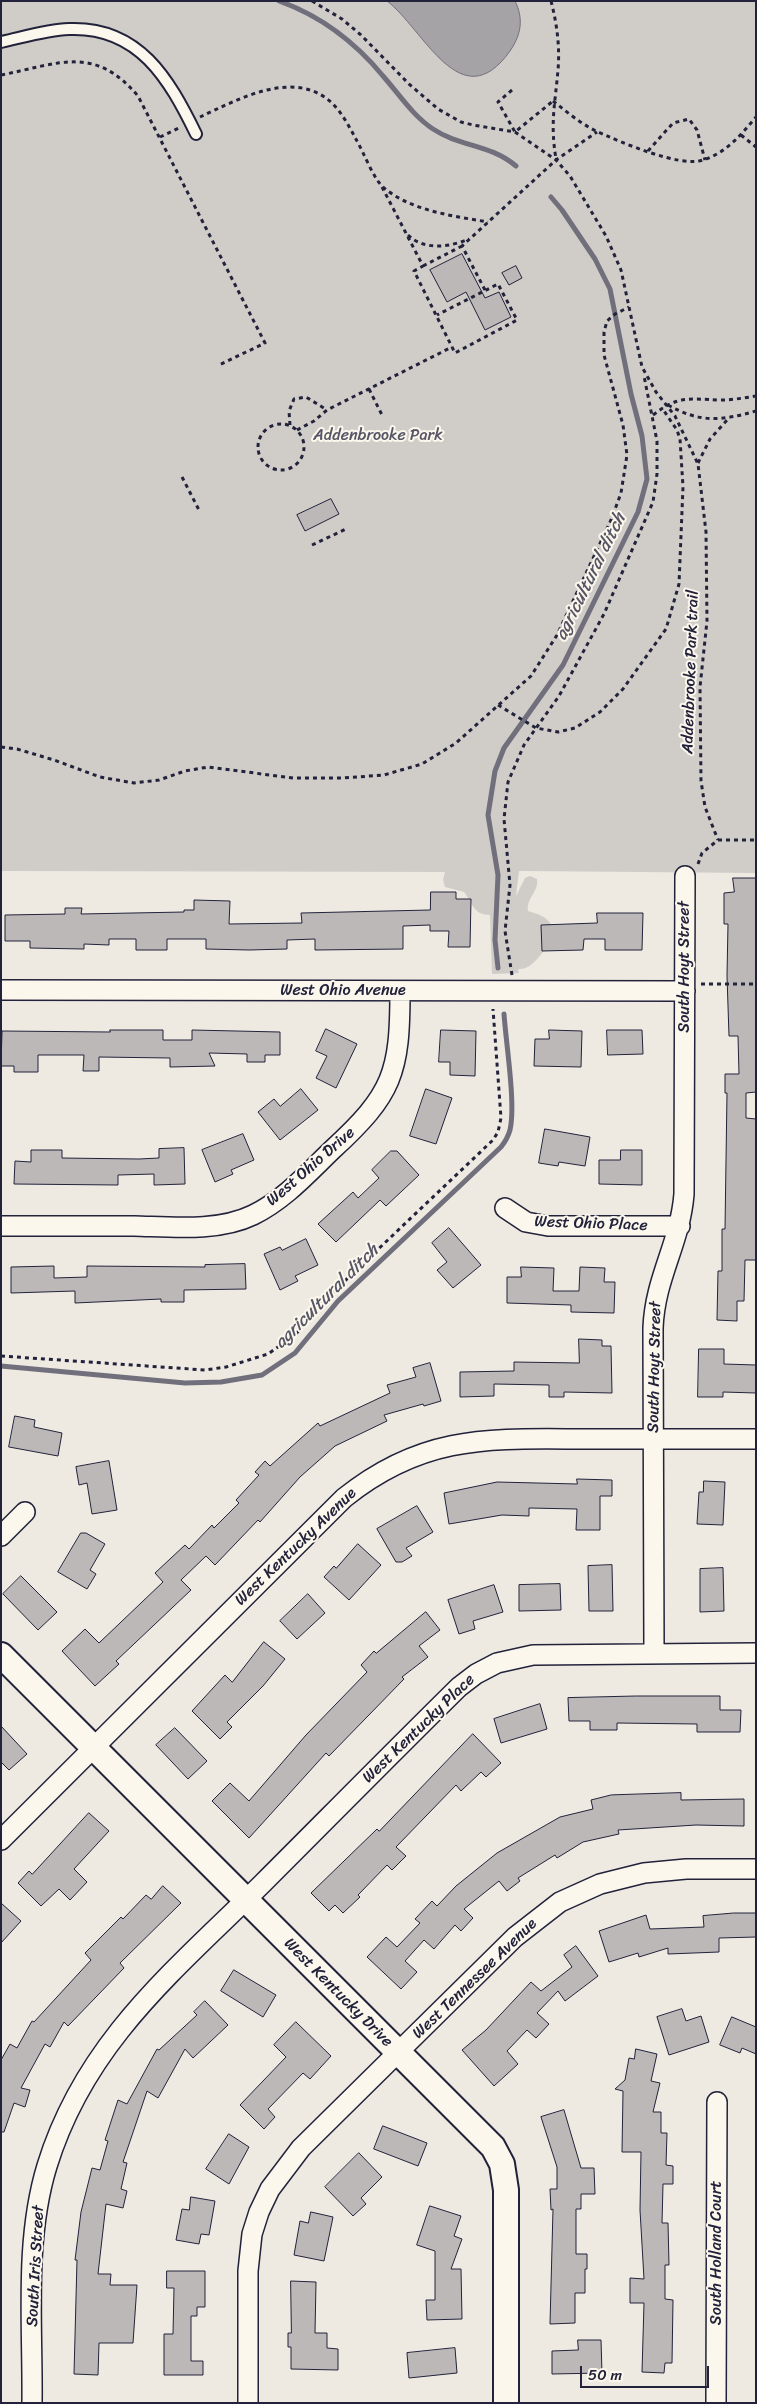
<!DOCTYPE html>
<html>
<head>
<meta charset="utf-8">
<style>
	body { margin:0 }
	#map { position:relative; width:757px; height:2404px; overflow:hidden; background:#eeeae2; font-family:Sriracha,sans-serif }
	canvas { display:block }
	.frame { position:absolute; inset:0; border:2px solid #22223b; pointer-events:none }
	.scale { position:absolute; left:580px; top:2366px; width:129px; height:22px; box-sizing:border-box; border:2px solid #22223b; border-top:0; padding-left:6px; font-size:15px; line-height:18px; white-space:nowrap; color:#22223b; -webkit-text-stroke:4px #fbf7ec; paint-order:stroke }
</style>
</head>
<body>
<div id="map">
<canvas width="757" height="2404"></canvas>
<div class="frame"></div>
<div class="scale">50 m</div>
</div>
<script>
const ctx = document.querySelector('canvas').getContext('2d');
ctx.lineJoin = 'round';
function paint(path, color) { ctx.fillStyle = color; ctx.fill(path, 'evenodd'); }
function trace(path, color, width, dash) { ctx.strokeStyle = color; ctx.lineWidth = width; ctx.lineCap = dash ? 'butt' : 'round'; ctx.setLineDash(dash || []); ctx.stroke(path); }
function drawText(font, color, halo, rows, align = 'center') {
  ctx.font = font + ' Sriracha,sans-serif'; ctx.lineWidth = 4; ctx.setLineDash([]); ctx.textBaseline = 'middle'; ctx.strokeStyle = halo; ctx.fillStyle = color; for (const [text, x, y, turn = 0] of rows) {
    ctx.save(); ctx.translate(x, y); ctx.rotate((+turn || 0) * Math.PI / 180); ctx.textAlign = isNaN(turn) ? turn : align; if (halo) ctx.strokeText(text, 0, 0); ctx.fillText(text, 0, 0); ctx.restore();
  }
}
const green = new Path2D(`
	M1 1H756V873L519 871 516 896 525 878 530 876 537 879C539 892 526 898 528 911 541 915 549 917 554 931 549 944 534 971 518 969L519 973 492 974 490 915C473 915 473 903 464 892L445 887 443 880 445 872 1 871Z`);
const water = new Path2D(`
	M387 1H515C524 19 521 35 510 51 461 120 424 29 387 1Z`);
const stream = new Path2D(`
	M279 1C321 16 355 42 383 76 399 94 413 116 433 129 460 147 490 144 516 166
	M498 968 495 940 498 875 488 815 495 771 504 748 563 665 638 512 647 479 642 436 631 394 610 289 595 259 562 210 551 197
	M1 1366 185 1383 221 1382 262 1375 295 1353 338 1301 501 1147C505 1142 508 1137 510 1130 516 1104 506 1044 504 1014`);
const building = new Path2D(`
	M462 254 485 298 499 292 511 317 485 330 466 292 447 302 430 270Z
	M516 266 522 278 509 285 502 273Z
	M331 499 339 514 305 531 297 515Z
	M733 878H756V1092L746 1093V1118L756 1119V1260H745L744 1301H737V1321L717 1320 718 1271H722V1229H725L727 1093H725V1074H739L738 1036H729L727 976 728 924H724V893L734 892Z
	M431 892H456V899H471L470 947H448L449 931H430V925L403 926V949L315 950V939L287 940V949L249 950 206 949V939H167V950H136V939H109V945L84 944V949L30 948V941H5V915L65 914V908H82L81 914 184 912V910H194V900L230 901 229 924 302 923 301 913 430 910Z
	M597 913H643L642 950H605V939H584L583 950 542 951 541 925 597 923Z
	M326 1029 357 1044 336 1088 316 1078 327 1056 316 1051Z
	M110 1030H163V1040H192V1030L280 1032V1055H265V1062H247V1054L209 1053 215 1066 170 1067V1058L99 1057V1071H83L84 1055H38V1072H14V1066H1L2 1031 110 1032Z
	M441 1030 476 1031 475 1076 450 1075V1062H439Z
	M549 1030 582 1031 581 1067 534 1066 535 1039H549Z
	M607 1030H642L643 1054 608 1055Z
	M301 1089 318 1110 280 1140 258 1112 274 1099 280 1106Z
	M426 1089 452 1098 436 1144 410 1136Z
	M545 1129 590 1137 585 1166 559 1162 558 1166 539 1163Z
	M243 1134 254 1160 231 1170 233 1174 215 1182 202 1150Z
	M184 1148 185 1184 154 1185V1174L118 1175V1185L14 1184 15 1161 31 1162V1150H62V1158L139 1159 159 1158V1149Z
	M621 1150H642V1185L599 1184V1160H620Z
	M391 1151H397L419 1175 386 1206 380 1200 336 1242 318 1224 353 1192 358 1198 379 1178 372 1170Z
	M449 1228 481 1265 453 1288 437 1270 447 1262 432 1243Z
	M306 1239 318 1265 295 1276 298 1281 280 1290 264 1254 280 1247 282 1250Z
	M245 1264 246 1289 184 1290V1302H161V1299L75 1303V1291L11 1293V1267L54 1266V1278L87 1277V1266L205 1267V1265Z
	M521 1267 554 1268 553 1291H579L580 1267 605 1268 604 1282H615L614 1313 571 1312V1305L507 1303V1277H521Z
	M579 1339 602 1340V1346H611L612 1393 564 1392V1397H549V1385L494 1384V1396L460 1397V1372L514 1371V1362L579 1363Z
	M699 1349H724V1364L756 1365V1393L723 1392V1397H698Z
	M430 1363 441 1401 424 1406 423 1404 384 1415 387 1421 335 1446 300 1477 260 1522 258 1520 215 1565 206 1556 181 1580 191 1590 116 1661 119 1664 95 1686 62 1651 85 1629 99 1643 163 1582 155 1573 185 1545 189 1549 212 1525 214 1528 239 1503 236 1500 259 1475 255 1472 265 1461 270 1466 318 1423 320 1426 390 1393 387 1385 416 1377 413 1368Z
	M15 1416 35 1420 34 1427 62 1433 58 1456 9 1447Z
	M109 1461 117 1510 92 1514 87 1483 79 1485 76 1467Z
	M577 1479 612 1480V1496H600V1530H576L577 1509 529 1508V1516L502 1515 449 1524 444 1493 497 1482 577 1484Z
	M704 1481 725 1482 723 1525 697 1524 699 1492H703Z
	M417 1506 433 1532 406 1548 412 1556 402 1562H396L377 1529Z
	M81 1533H86L105 1544 90 1570 96 1574 87 1589 58 1572Z
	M358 1544 381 1565 349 1600 324 1577 334 1566 336 1568Z
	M612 1565 613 1611H589L588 1566Z
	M723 1568 724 1611 700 1612V1569Z
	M21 1576 57 1612 38 1630 3 1594Z
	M560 1584 561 1610 519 1611V1585Z
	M494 1585 503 1612 473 1621 475 1629 459 1634 448 1600Z
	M308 1594 325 1613 297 1639 280 1621Z
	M426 1612 440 1630 419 1646 428 1657 402 1677 404 1679 329 1756 326 1753 249 1838 212 1801 230 1783 249 1801 306 1735 367 1672 361 1665 374 1651 376 1653Z
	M264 1642 285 1659 263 1686 227 1722 232 1727 220 1739 192 1711 225 1675 232 1682Z
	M636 1696H720V1710H741L740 1732H697V1724L617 1723V1730H590V1721H569L568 1698Z
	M540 1704 547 1729 501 1743 494 1719Z
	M1 1726 27 1754 9 1770 1 1762Z
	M175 1728 207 1761 188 1779 156 1745Z
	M473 1734 501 1763 486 1777 481 1772 461 1791 456 1785 396 1847 406 1856 392 1870 387 1865 358 1895 360 1897 343 1913 335 1905 329 1911 311 1893 377 1829 379 1831Z
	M681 1793V1800L744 1799V1826L696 1825 618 1830 619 1834 583 1842 557 1858 555 1855 518 1878 520 1881 507 1891 499 1881 464 1909 473 1918 461 1931 455 1925 434 1949 424 1940 405 1961 417 1972 401 1989 367 1957 386 1937 397 1947 420 1923 415 1919 432 1901 437 1906 456 1886 497 1853 560 1817 593 1809 591 1800 611 1795Z
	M89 1813 109 1831 74 1869 87 1882 70 1900 59 1889 41 1906 18 1883 29 1871 32 1874Z
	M163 1886 181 1903 120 1963 124 1968 68 2026 64 2022 50 2047 45 2044 21 2088 30 2090 25 2107 14 2103 4 2132H1V2060L10 2044 17 2048 32 2021 34 2022 91 1960 85 1953 121 1917 123 1919 146 1895 151 1899Z
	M1 1903 21 1921 1 1943Z
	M734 1913H756V1937L719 1938V1952L668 1954V1948L639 1957 638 1953 609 1962 599 1931 646 1915 650 1929 704 1927 703 1916Z
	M576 1946 598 1976 565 2001 558 1991 537 2013 549 2024 536 2038 527 2030 507 2051 518 2064 494 2086 462 2050 486 2030 531 1982 541 1991 572 1967 564 1955Z
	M234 1970 276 1995 263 2017 221 1991Z
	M205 2001 228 2025 193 2058 185 2049 158 2098 147 2091 123 2162 127 2163 121 2189 127 2191 123 2208 106 2204 98 2274H111L110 2285H137L133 2343H99L98 2375 74 2374 77 2260H75L81 2212 92 2168 100 2170 108 2141 105 2140 118 2100 127 2104 157 2049 159 2050 197 2015 194 2012Z
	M682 2009 686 2021 701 2016 709 2042 669 2055 657 2017Z
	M732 2017 756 2027V2054L742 2048 740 2053 720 2045Z
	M296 2022 331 2056 310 2079 303 2073 268 2109 275 2117 264 2129 240 2105 286 2057 274 2045Z
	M636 2049 657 2054 651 2081 660 2083 653 2112H661V2133H667L666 2165 673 2166V2184H663L662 2223H668L669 2265H665V2299L673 2300 672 2363H665L664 2373 642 2372 644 2303H630V2278L644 2279 640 2210 641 2152H622L623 2091 615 2089 625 2080 629 2058 634 2059Z
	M564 2110 581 2168H594L595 2194H581V2209H576V2254H587V2269H585V2293H575V2323L550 2324 553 2209 551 2210 550 2189H557V2167L541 2117Z
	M383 2126 427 2143 418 2166 374 2149Z
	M229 2134 249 2147 229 2184 206 2169Z
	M359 2153 382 2177 361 2198 366 2204 353 2216 325 2187Z
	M191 2197 215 2201 209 2235 201 2234 199 2244 176 2240 182 2209 189 2210Z
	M430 2206 461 2216 454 2236 462 2239 451 2269H461L462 2319 427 2320 426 2300H435V2251L417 2245Z
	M311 2212 333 2217 324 2261 294 2255 300 2221 308 2223Z
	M167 2271H205V2307H197V2316H191V2361H203V2375H164V2334H173L174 2288H167Z
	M291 2281 316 2282 315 2333H327V2348L338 2349V2370L291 2369V2347H288V2333H291Z
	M578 2340H601L602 2373 552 2374V2351L578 2350Z
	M455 2348 457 2373 409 2378 407 2353Z`);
const path = new Path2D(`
	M312 1 342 19 361 35 409 84 438 109 461 122 473 125 515 132 556 160 570 176 606 236 621 270 642 367 656 392 675 416 698 464 706 532 707 621 700 687 701 781 705 807 718 840
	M551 1C557 24 560 47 558 70 555 105 550 123 556 159
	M1 75C58 64 94 44 138 96L265 343 219 365
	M512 90 498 102 515 132 553 101
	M553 101C567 112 581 124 598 132 621 142 680 168 703 160 726 153 741 135 756 117
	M200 117C239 99 294 68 332 103 343 114 350 128 357 141 364 153 374 180 384 188 412 211 453 216 488 222
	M741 135 756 147
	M160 137 179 128
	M648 151 673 123 689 119 697 130 705 160
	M382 187 423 266 414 271 455 353 517 320 498 284 437 315
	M408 235C424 251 450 247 469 239
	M423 266 462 246
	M485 290 462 246 556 160 597 132
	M369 389 383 417
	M668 405C700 423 721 421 756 411
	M653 415C679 395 688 399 720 400 732 400 744 398 756 396
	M258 447a23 23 0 1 1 46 0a23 23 0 1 1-46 0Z
	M290 425 289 411 294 399 306 397 327 410
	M297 430 314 421 327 410 452 347
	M698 463 710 439 728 419
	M182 477 199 510
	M312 545 346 529
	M498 705 536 728 558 732 575 728 600 712 623 689 666 629 679 584 683 487 680 439 677 430 662 408
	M1 747 17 749 54 760 100 777 134 783 159 780 185 771 208 767 293 778H343L384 775 422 764 456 743 531 676 557 635 611 520 621 493 627 455 623 425 604 355V332L607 321 615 314 629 307
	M718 840H756
	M698 864 702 853 718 840
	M512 975 505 931 510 885 504 819 508 782 524 745 559 696 604 614 653 502 657 474V441L644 376
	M701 984H756
	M1 1356 205 1370 226 1367 268 1354 295 1335 331 1294 493 1140 498 1132 501 1118 493 1009`);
const service = new Path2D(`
	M1 42C24 37 46 30 69 29 139 26 169 79 196 134`);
const minor = new Path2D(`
	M1 990 685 991
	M505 1208 526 1222 548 1226H680
	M1 1226C45 1226 90 1226 134 1226 172 1227 218 1232 253 1215 284 1200 308 1173 332 1150 393 1094 400 1073 400 991
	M1 1536 25 1512
	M654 1653 653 1328C655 1277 680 1244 684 1194L685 876
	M1 1840 344 1498C426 1432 494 1439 592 1439 647 1439 701 1439 756 1439
	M32 2403C33 2325 24 2241 47 2166 85 2042 174 1971 263 1883 328 1818 393 1752 459 1687L476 1674 497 1663 533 1655 756 1653
	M248 2403V2271L252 2234 259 2212 270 2189 301 2148 515 1937 560 1902 600 1884 644 1873 686 1869H756
	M716 2403 717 2102`);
const tertiary = new Path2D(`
	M1 1655 493 2147 502 2164 506 2190V2403`);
const parkNames = [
	["Addenbrooke Park",378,436]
];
const streetNames = [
	["Addenbrooke Park trail",691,672,-88],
	["South Hoyt Street",685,967,-90],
	["West Ohio Avenue",343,991],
	["West Ohio Drive",311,1167,-41],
	["West Ohio Place",591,1224,2],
	["South Hoyt Street",655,1367,-89],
	["West Kentucky Avenue",296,1547,-44],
	["West Kentucky Place",419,1729,-44],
	["West Tennessee Avenue",475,1979,-44],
	["West Kentucky Drive",338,1993,45],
	["South Holland Court",717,2253,-90],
	["South Iris Street",36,2266,-87]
];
const waterNames = [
	["agricultural ditch",591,577,-64],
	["agricultural ditch",327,1297,-45]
];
paint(green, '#d0cdc9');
paint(water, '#a6a3a7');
trace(water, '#716f7c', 1);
trace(stream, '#716f7c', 5);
paint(building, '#bcb8b8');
trace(building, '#22223b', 1);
trace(service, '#22223b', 14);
trace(minor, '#22223b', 22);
trace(tertiary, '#22223b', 28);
trace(path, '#22223b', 3, [4, 4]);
trace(service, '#fbf7ec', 10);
trace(minor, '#fbf7ec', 19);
trace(tertiary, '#fbf7ec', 24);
drawText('16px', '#565566', '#fbf7ec', parkNames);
drawText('16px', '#22223b', '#fbf7ec', streetNames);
drawText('italic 18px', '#575666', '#fbf7ec', waterNames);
</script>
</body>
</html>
